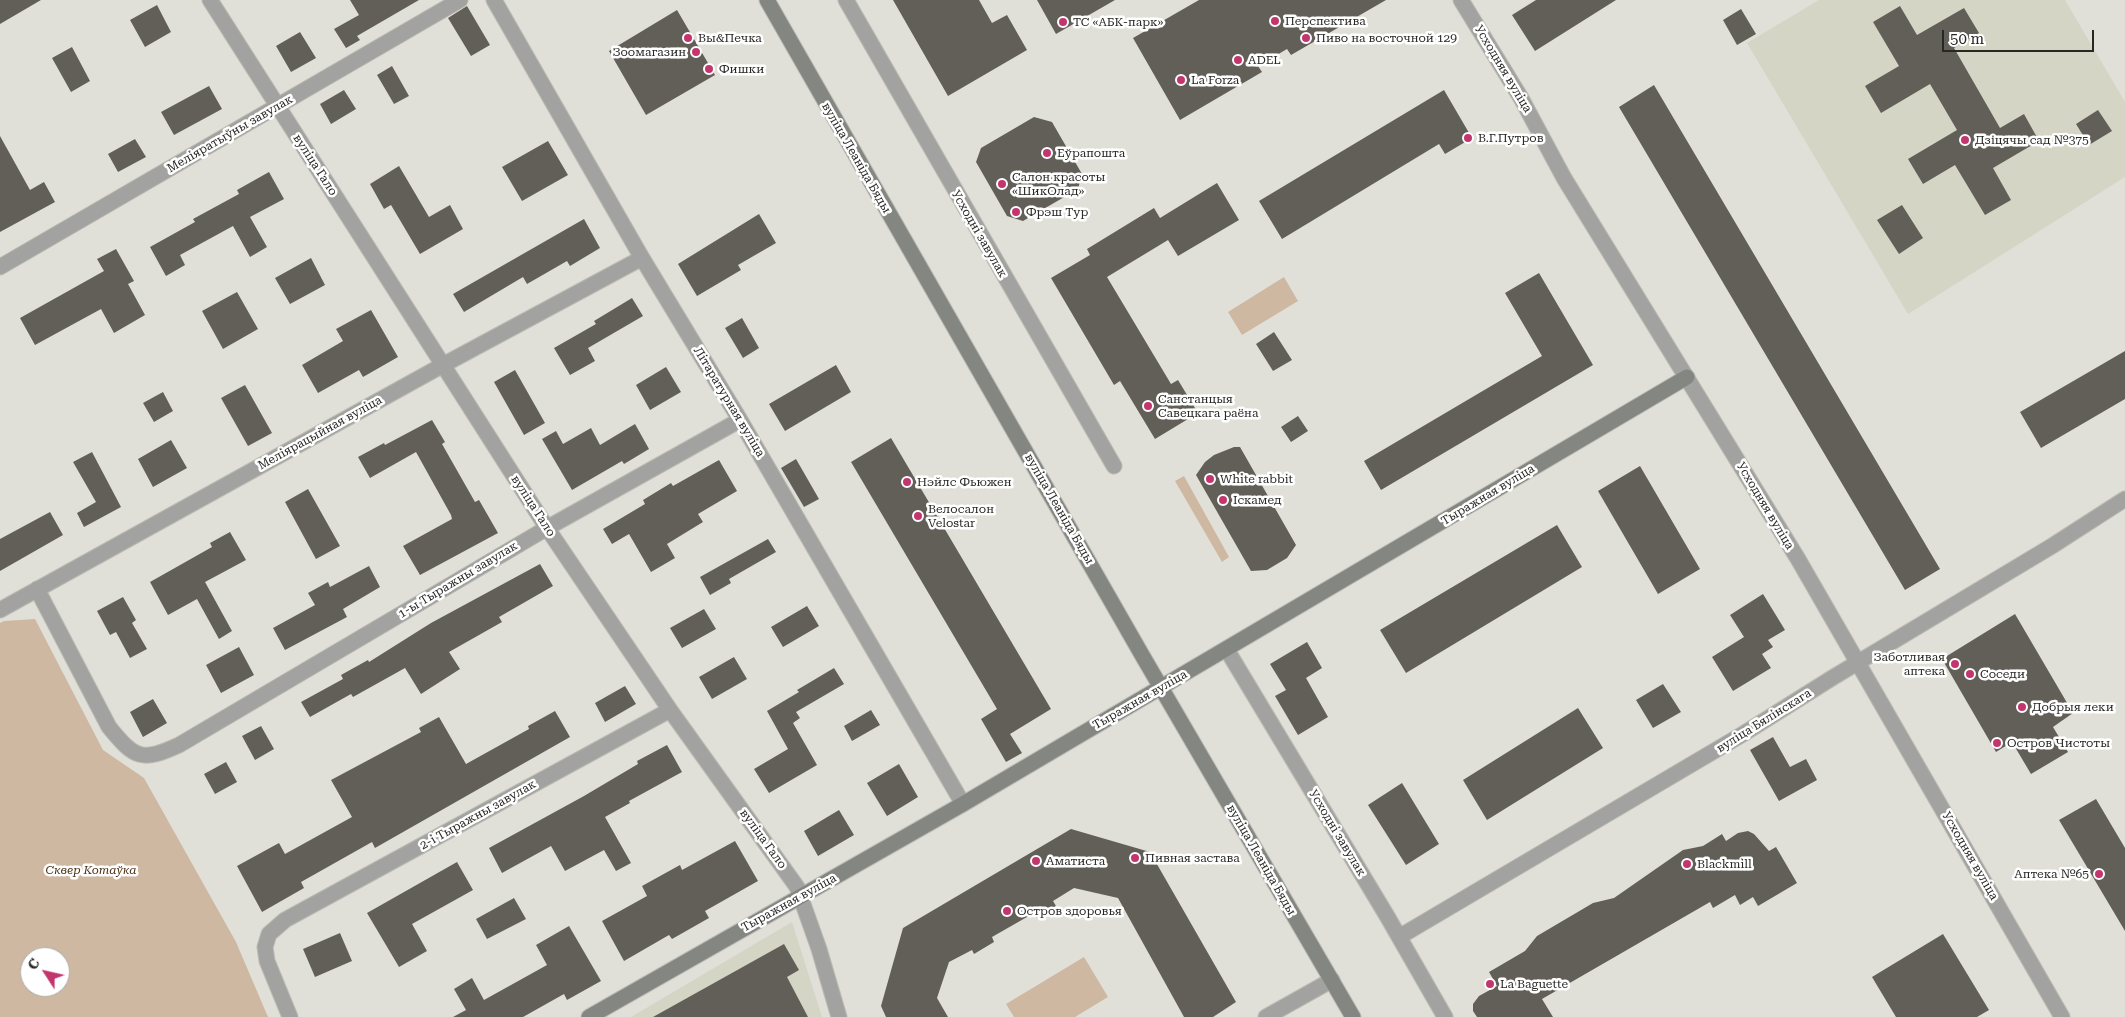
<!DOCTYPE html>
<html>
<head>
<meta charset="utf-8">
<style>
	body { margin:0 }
	#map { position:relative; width:2125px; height:1017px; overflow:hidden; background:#e0e0d8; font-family:"Roboto Serif",serif }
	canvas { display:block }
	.north { position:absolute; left:20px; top:947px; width:50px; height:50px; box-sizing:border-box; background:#fff; border:1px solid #a9a9a7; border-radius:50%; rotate:305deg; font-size:14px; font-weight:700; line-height:20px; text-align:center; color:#272724 }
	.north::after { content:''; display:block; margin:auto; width:18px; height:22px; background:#c2366d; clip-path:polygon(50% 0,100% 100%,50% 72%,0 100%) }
	.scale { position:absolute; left:1942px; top:30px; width:152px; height:22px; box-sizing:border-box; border:2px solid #272724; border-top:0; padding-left:6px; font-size:15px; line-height:18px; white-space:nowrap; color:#272724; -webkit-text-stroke:4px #fff; paint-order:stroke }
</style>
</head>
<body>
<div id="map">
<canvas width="2125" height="1017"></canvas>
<div class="north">С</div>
<div class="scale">50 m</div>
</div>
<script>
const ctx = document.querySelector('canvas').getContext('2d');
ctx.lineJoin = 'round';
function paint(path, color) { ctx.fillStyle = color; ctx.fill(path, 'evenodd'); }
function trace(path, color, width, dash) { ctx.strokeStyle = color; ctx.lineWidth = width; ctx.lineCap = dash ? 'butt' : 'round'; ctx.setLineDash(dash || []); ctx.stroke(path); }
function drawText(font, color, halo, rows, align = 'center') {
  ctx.font = font + ' "Roboto Serif",serif'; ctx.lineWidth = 5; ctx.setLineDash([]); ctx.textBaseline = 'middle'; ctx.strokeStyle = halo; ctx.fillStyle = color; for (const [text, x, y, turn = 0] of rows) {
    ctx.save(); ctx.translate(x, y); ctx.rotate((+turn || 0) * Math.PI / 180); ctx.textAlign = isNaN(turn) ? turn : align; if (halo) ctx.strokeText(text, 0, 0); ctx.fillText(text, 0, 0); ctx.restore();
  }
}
const built = new Path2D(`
	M1819 0H2065L2125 102V177L1908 314 1747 43Z
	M792 922 822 1017H631Z`);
const green = new Path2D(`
	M1284 277 1298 301 1242 335 1228 312Z
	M1184 476 1229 557 1222 562 1175 481Z
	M35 619 103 750 144 778 236 942 268 1017H0V623L4 621ZM30 957H60V987H30Z
	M1084 957 1108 997 1075 1017H1014L1006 1004Z`);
const building = new Path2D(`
	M0 0H41L0 24Z
	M350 0H419L357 36 360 40 346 48 334 29 359 15Z
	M893 0H979L992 23 1007 15 1027 50 948 96Z
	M1037 0H1115L1056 34Z
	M1199 0H1386L1291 55 1287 49 1258 66 1262 72 1180 120 1133 38Z
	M1536 0H1616L1535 51 1512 15Z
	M157 5 171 32 145 47 130 20Z
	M467 6 490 45 471 56 448 18Z
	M1900 6 1917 35 1964 8 1979 33 1954 48 2000 128 2024 114 2039 141 1993 168 2011 200 1985 215 1955 165 1923 184 1908 159 1957 130 1930 84 1881 113 1865 86 1899 66 1873 22Z
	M1741 9 1756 34 1737 45 1723 20Z
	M677 10 715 75 646 115 609 51Z
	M300 32 316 58 291 72 276 46Z
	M72 47 90 81 71 92 52 58Z
	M392 66 409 96 394 104 377 75Z
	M1654 85 1940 569 1905 590 1619 107Z
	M209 86 222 109 174 135 161 112Z
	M344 90 356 109 331 124 320 104Z
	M1444 90 1472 138 1445 154 1439 144 1282 239 1259 201Z
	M2098 110 2112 131 2089 145 2076 124Z
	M1034 117 1052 122 1082 174 1078 189 1023 221 1007 216 976 162 981 148Z
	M0 136 30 190 44 182 55 202 0 232Z
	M135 139 146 157 118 172 108 154Z
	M548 141 568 175 522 201 502 167Z
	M399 166 429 217 450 205 463 229 420 254 391 205 384 209 370 184Z
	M269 172 284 199 250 217 267 247 250 257 233 226 180 255 185 265 166 276 150 247 195 222 193 219 239 194 237 190Z
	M1217 183 1239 220 1178 256 1168 240 1107 277 1171 384 1178 380 1198 413 1155 439 1120 381 1114 385 1051 278 1090 255 1087 249 1154 208 1160 218Z
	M1902 205 1923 238 1899 254 1877 220Z
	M759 214 776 243 738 265 741 270 697 296 678 264Z
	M584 219 600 248 570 266 567 261 527 284 523 277 464 312 453 294Z
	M116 249 134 281 128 284 145 315 114 333 101 309 35 345 20 318 104 271 97 259Z
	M311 258 325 285 290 304 275 278Z
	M1539 273 1593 365 1381 490 1364 461 1542 356 1505 293Z
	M237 292 258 329 223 349 202 311Z
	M632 298 643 316 588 348 595 361 570 375 554 348 596 324 594 321Z
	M371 310 398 357 363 377 359 370 318 393 302 365 343 341 336 329Z
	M742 318 759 348 743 358 725 328Z
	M1274 332 1292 360 1273 371 1256 344Z
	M2125 351V399L2041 448 2020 412Z
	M836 365 851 392 785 431 769 404Z
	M666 367 681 392 650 410 636 385Z
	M515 370 545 423 524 435 494 382Z
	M245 385 272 433 248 446 221 398Z
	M163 392 173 411 154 422 143 403Z
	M1298 416 1308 431 1291 442 1281 427Z
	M432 420 445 442 442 444 475 502 479 500 498 533 420 575 403 546 452 519 451 515 416 452 370 478 358 457 384 443 385 445Z
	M635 424 649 449 624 464 622 461 572 490 542 439 556 431 563 444 591 428 600 445Z
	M891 438 1051 709 1010 734 1022 753 1006 762 981 719 997 709 851 462Z
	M171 440 187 468 153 487 138 459Z
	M1234 447H1240L1296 545 1287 558 1267 570 1251 571 1196 475 1205 462 1214 455Z
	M92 452 121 507 84 527 77 513 96 502 73 462Z
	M796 459 819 499 804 507 781 468Z
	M719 460 737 491 698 514 703 522 667 544 675 558 651 572 629 534 612 544 603 529 645 504 643 500 671 483 673 486Z
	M1640 466 1700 569 1658 594 1598 491Z
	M308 489 340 546 316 559 285 502Z
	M50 512 63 535 0 571V539Z
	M1557 525 1582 567 1406 673 1380 630Z
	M230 532 246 560 205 582 232 631 219 639 197 599 168 615 150 582 212 547 210 543Z
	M768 539 776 552 729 579 731 583 710 595 700 577Z
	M540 564 553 586 499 617 502 622 449 652 460 669 421 694 405 668 353 697 351 694 310 717 301 702 343 679 341 675 368 660 369 662 431 623Z
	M369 566 380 587 343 609 347 617 285 650 273 628 315 605 308 593 328 582 330 587Z
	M1763 594 1785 630 1768 640 1773 647 1762 654 1771 668 1733 691 1712 657 1744 637 1730 615Z
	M123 597 136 620 132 623 147 649 130 658 116 632 110 635 97 611Z
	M807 606 819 626 783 647 771 627Z
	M704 609 716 629 682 648 670 628Z
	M2015 614 2073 713 2053 727 2068 752 2031 774 2012 742 1996 752 1942 659Z
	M1307 642 1322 668 1306 678 1328 717 1298 735 1275 696 1286 690 1270 664Z
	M239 647 254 675 221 693 206 665Z
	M734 657 747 679 712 699 699 677Z
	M834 668 844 684 796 712 800 718 793 723 817 765 769 793 754 769 788 749 767 711 799 692 797 690Z
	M1663 684 1681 712 1653 728 1636 700Z
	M625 686 636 704 605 722 595 703Z
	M153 699 167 723 143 737 130 712Z
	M1578 708 1603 748 1487 820 1463 780Z
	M871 710 880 725 852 741 844 726Z
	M555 711 570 737 375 848 372 842 301 882 304 888 262 912 237 866 279 843 285 854 352 817 331 780 421 732 419 728 439 717 466 764 529 729 528 726Z
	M261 726 274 749 255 760 242 736Z
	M1773 737 1790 767 1806 759 1817 780 1779 801 1750 750Z
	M667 745 682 772 629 801 630 803 605 817 631 863 616 871 604 850 565 871 551 846 502 873 489 848 584 796 638 764 637 761Z
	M226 762 237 782 215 794 204 774Z
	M899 764 918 797 887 816 867 783Z
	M1402 783 1439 844 1406 865 1368 805Z
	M2096 799 2125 848V931L2059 820Z
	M839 810 854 835 818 856 804 831Z
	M1071 829 1150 852 1236 1002 1213 1017H1184L1118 898 1074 888 1053 901 1056 906 1036 918 1034 913 992 937 994 942 974 954 972 950 949 962 937 998 948 1017H886L881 1006 903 928Z
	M1748 831 1754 834 1769 851 1776 847 1797 883 1758 906 1753 897 1740 905 1735 895 1713 908 1710 902 1542 999 1553 1017H1477L1473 1011V1004L1479 996 1497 986 1489 972 1525 951 1537 936 1593 903 1614 898 1683 850 1703 846 1722 834 1726 841 1738 833Z
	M735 841 758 881 705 911 709 918 672 939 669 935 624 961 602 921 647 896 642 886 680 865 682 870Z
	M457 862 473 890 412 924 427 951 399 967 367 913Z
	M514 898 526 919 487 939 476 919Z
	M569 926 601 981 567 1000 564 994 523 1017H453L466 1010 454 989 472 978 484 1000 547 965 536 945Z
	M340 933 352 961 315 977 303 949Z
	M1943 934 1989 1010 1977 1017H1896L1872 977Z
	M784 944 799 970 787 977 808 1017H653Z`);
const street = new Path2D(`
	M210 0 547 528 670 710 797 887 819 949 839 1017
	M494 0 642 258 740 420 963 804
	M846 0 1114 466
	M1461 0 1521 98 1564 178 1798 559 2062 1017
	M0 267 460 0
	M37 589 109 727C135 759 142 762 179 745L547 528 740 420
	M0 610 443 365 642 258
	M1227 650 1387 916 1445 1017
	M1399 937 1743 734 1832 678 2052 546 2125 499
	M290 1017 267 961 265 947 269 934 285 920 670 710
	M1266 1017 1332 980`);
const secondary = new Path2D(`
	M767 0 1142 655 1353 1017
	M589 1017 963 804 1687 377`);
const markers = [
	[1275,21,5,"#c2366d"],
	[1063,22,5,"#c2366d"],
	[688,38,5,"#c2366d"],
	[1306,38,5,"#c2366d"],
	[696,52,5,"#c2366d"],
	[1238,60,5,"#c2366d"],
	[709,69,5,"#c2366d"],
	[1181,80,5,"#c2366d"],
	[1468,138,5,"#c2366d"],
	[1965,140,5,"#c2366d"],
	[1047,153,5,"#c2366d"],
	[1002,184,5,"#c2366d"],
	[1016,212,5,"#c2366d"],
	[1148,406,5,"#c2366d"],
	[1210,479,5,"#c2366d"],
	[907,482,5,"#c2366d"],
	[1223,500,5,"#c2366d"],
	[918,516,5,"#c2366d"],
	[1955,664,5,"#c2366d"],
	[1970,674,5,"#c2366d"],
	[2022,707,5,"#c2366d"],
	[1997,743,5,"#c2366d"],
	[1135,858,5,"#c2366d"],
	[1036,861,5,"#c2366d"],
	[1687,864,5,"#c2366d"],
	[2099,874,5,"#c2366d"],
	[1007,911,5,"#c2366d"],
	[1490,984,5,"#c2366d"]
];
const poiNames = [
	["Перспектива",1285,21],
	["ТС «АБК-парк»",1073,22],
	["Вы&Печка",698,38],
	["Пиво на восточной 129",1316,38],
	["Зоомагазин",686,52,"right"],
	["ADEL",1248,60],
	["Фишки",719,69],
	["La Forza",1191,80],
	["В.Г.Путров",1478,138],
	["Дзіцячы сад №375",1975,140],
	["Еўрапошта",1057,153],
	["Салон красоты",1012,177],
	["«ШикОлад»",1012,191],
	["Фрэш Тур",1026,212],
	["Санстанцыя",1158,399],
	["Савецкага раёна",1158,413],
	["White rabbit",1220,479],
	["Нэйлс Фьюжен",917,482],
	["Іскамед",1233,500],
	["Велосалон",928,509],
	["Velostar",928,523],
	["Заботливая",1945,657,"right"],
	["аптека",1945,671,"right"],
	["Соседи",1980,674],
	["Добрыя леки",2032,707],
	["Остров Чистоты",2007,743],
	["Пивная застава",1145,858],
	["Аматиста",1046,861],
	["Blackmill",1697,864],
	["Аптека №65",2089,874,"right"],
	["Остров здоровья",1017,911],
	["La Baguette",1500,984]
];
const streetNames = [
	["Усходняя вуліца",1503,69,59],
	["Меліяратыўны завулак",230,134,-30],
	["вуліца Леаніда Бяды",856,158,60],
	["вуліца Гало",315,165,57],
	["Усходні завулак",979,234,60],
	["Літаратурная вуліца",729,402,59],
	["Меліярацыйная вуліца",320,433,-29],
	["Тыражная вуліца",1488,495,-31],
	["вуліца Гало",533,506,57],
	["Усходняя вуліца",1765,506,59],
	["вуліца Леаніда Бяды",1059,509,60],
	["1-ы Тыражны завулак",458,580,-31],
	["Тыражная вуліца",1140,700,-30],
	["вуліца Бялінскага",1764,721,-32],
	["2-і Тыражны завулак",478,815,-29],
	["Усходні завулак",1337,833,59],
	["вуліца Гало",763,839,54],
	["Усходняя вуліца",1970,856,60],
	["вуліца Леаніда Бяды",1261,860,60],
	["Тыражная вуліца",789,903,-29]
];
const parkNames = [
	["Сквер Котаўка",91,870]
];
paint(built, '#d4d5c5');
paint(green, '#cfb8a1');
paint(building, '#625f58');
trace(street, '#bbbbb4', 17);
trace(secondary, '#bbbbb4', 17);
trace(street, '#a2a3a0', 15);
trace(secondary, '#838681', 15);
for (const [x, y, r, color] of markers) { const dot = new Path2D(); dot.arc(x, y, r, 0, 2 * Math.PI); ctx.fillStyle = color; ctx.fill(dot); trace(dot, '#fff', 2); }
drawText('12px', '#272724', '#fff', poiNames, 'left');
drawText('12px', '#272724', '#fff', streetNames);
drawText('italic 12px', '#4b3113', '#fff', parkNames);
</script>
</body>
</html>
